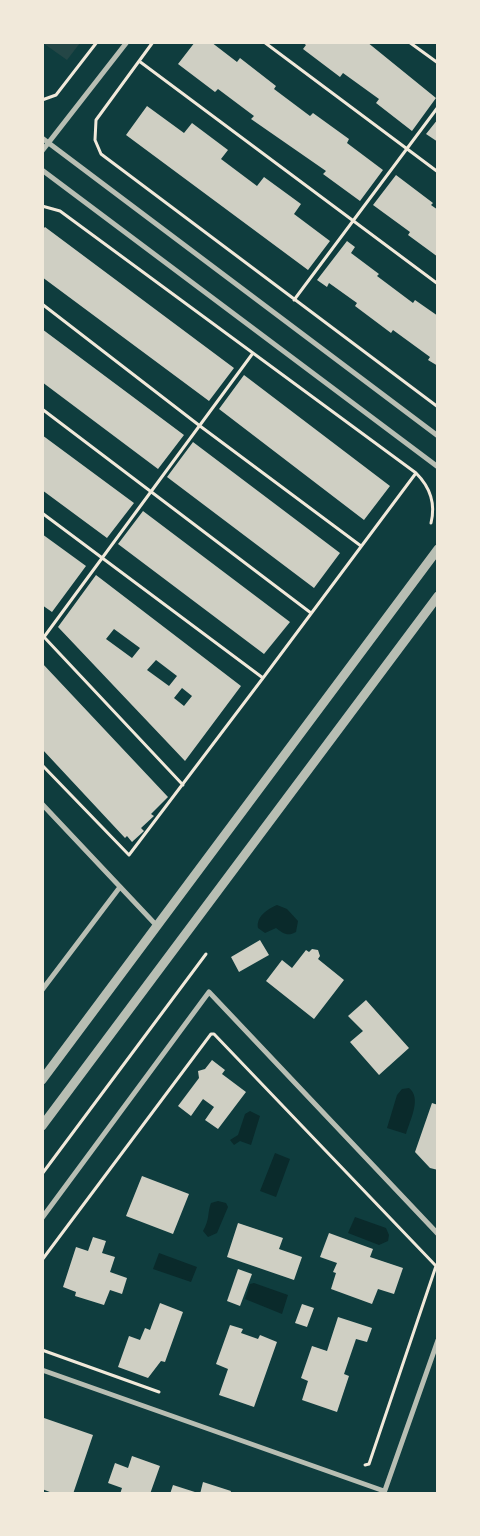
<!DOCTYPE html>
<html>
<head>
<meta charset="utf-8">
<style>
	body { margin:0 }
	#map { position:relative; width:480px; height:1536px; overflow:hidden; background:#0f3d3e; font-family:Lora,serif }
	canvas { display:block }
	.frame { position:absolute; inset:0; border:44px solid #f1e9da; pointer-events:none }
</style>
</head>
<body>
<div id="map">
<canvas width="480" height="1536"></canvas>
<div class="frame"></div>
</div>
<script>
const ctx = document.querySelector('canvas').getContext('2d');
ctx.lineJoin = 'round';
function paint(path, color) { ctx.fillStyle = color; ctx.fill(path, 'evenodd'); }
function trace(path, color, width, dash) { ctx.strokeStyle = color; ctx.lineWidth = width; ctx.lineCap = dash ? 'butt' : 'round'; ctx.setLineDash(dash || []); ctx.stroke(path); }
const green = new Path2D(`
	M43 43V42L80 43 67 60Z`);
const water = new Path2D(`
	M277 905 287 909 298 921 296 932C287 937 283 933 276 928L265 933 258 928C256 917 267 909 277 905Z
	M409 1088C422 1098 410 1120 406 1134L387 1128 397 1095 402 1089Z
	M250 1111 260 1116 251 1145 240 1141 234 1145 230 1140 238 1135 245 1114Z
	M275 1153 290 1159 276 1197 260 1191Z
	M218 1201 226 1203 228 1207 217 1233 208 1237 203 1231C210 1219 207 1214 211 1203Z
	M355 1217 386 1228 389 1235 388 1241 379 1245 348 1233Z
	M159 1253 197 1267 191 1282 153 1269Z
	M254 1283 288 1295 282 1314 245 1299 250 1284Z`);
const building = new Path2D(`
	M195 42H211L237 62 240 58 276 86 274 89 310 116 313 113 349 139 347 143 383 170 360 201 323 174 326 171 251 119 254 116 218 89 215 92 178 64Z
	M302 42H367L436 98 412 131 376 103 379 99 343 73 340 77 303 49 306 45Z
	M147 106 184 133 192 123 228 150 221 159 257 186 264 177 301 204 294 214 330 241 308 270 126 135Z
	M438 119V142L426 134Z
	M396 175 433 203 431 205 438 210V257L408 235 410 232 373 205Z
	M45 227 234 368 209 401 42 277V230Z
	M347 241 355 247 351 253 379 274 377 276 413 303 415 300 438 316V366L428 360 430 357 393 330 391 333 355 306 357 303 329 283 327 287 317 280Z
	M42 329 184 435 158 469 42 382Z
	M244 375 390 486 364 520 219 409Z
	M42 435 134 503 107 538 42 490Z
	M193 442 340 553 314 588 167 477Z
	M143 511 290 622 264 654 118 544Z
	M42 534 86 566 52 612 42 605Z
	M96 575 241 686 185 761 58 627ZM114 629 140 648 132 658 106 639ZM156 660 177 676 169 686 147 670ZM182 688 192 696 184 706 174 698Z
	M42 663 168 797 151 814 154 816 141 828 144 831 132 842 127 836 125 838 42 749Z
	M260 940 269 955 239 972 231 957Z
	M312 949 318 950 320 956 318 959 344 980 314 1019 266 981 282 960 292 968 306 950 309 952Z
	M366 1000 409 1048 379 1075 350 1042 363 1031 348 1016Z
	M212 1060 225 1070 222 1074 246 1092 218 1129 205 1120 214 1107 203 1099 191 1116 178 1106 199 1078 198 1071 205 1069Z
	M432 1103 438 1105V1170L430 1168 415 1152Z
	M142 1176 189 1194 173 1234 126 1216Z
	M238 1223 283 1238 279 1249 302 1257 294 1280 227 1257Z
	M329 1233 373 1249 370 1257 403 1268 394 1294 378 1289 372 1304 331 1289 336 1273 333 1272 337 1263 320 1257Z
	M93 1237 106 1241 102 1253 115 1257 110 1272 127 1278 122 1294 110 1290 104 1305 75 1296 76 1292 63 1287 76 1247 88 1251Z
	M238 1269 252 1274 240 1306 227 1301Z
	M160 1303 183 1312 165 1362 161 1361 148 1378 118 1367 129 1336 140 1340 145 1328 150 1330Z
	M302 1304 314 1308 307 1327 295 1323Z
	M338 1317 372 1328 367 1342 356 1339 344 1374 349 1376 337 1412 302 1400 308 1381 301 1378 312 1346 327 1351Z
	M230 1325 243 1329 241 1333 258 1339 260 1335 277 1342 254 1407 219 1395 228 1369 216 1364Z
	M44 1418 93 1435 73 1494H55L42 1489Z
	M132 1456 160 1466 150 1494H120L122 1488 108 1483 115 1463 128 1468Z
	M203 1482 231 1491 230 1494H200Z
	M173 1485 198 1493V1494H170Z`);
const path = new Path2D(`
	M153 42 96 120 95 140 101 154 438 407
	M264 42 438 172
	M409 42 438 63
	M139 61 438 284
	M42 100 56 95 97 42
	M42 206 60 211 416 473 263 678
	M294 300 438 107
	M42 304 200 426 361 546
	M42 409 311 613
	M416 473C430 487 436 503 431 523
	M42 513 263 678 129 855 42 765
	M183 785 44 637 253 353
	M42 1174 206 954
	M42 1260 211 1034H214L436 1266 369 1464 365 1465
	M42 1350 159 1392`);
const minor = new Path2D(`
	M42 138 438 436
	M42 151 127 42
	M42 170 438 467
	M42 804 157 926
	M42 990 120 887
	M42 1218 209 992 438 1234
	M42 1370 384 1491
	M384 1493 438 1340`);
const tertiary = new Path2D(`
	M42 1080 438 549
	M42 1126 438 596`);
paint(green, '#244646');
paint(water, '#0a2a2b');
paint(building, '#cfcfc3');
trace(path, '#f1e9da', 3);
trace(minor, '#b8beb3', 5);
trace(tertiary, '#b8beb3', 9);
</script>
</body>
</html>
